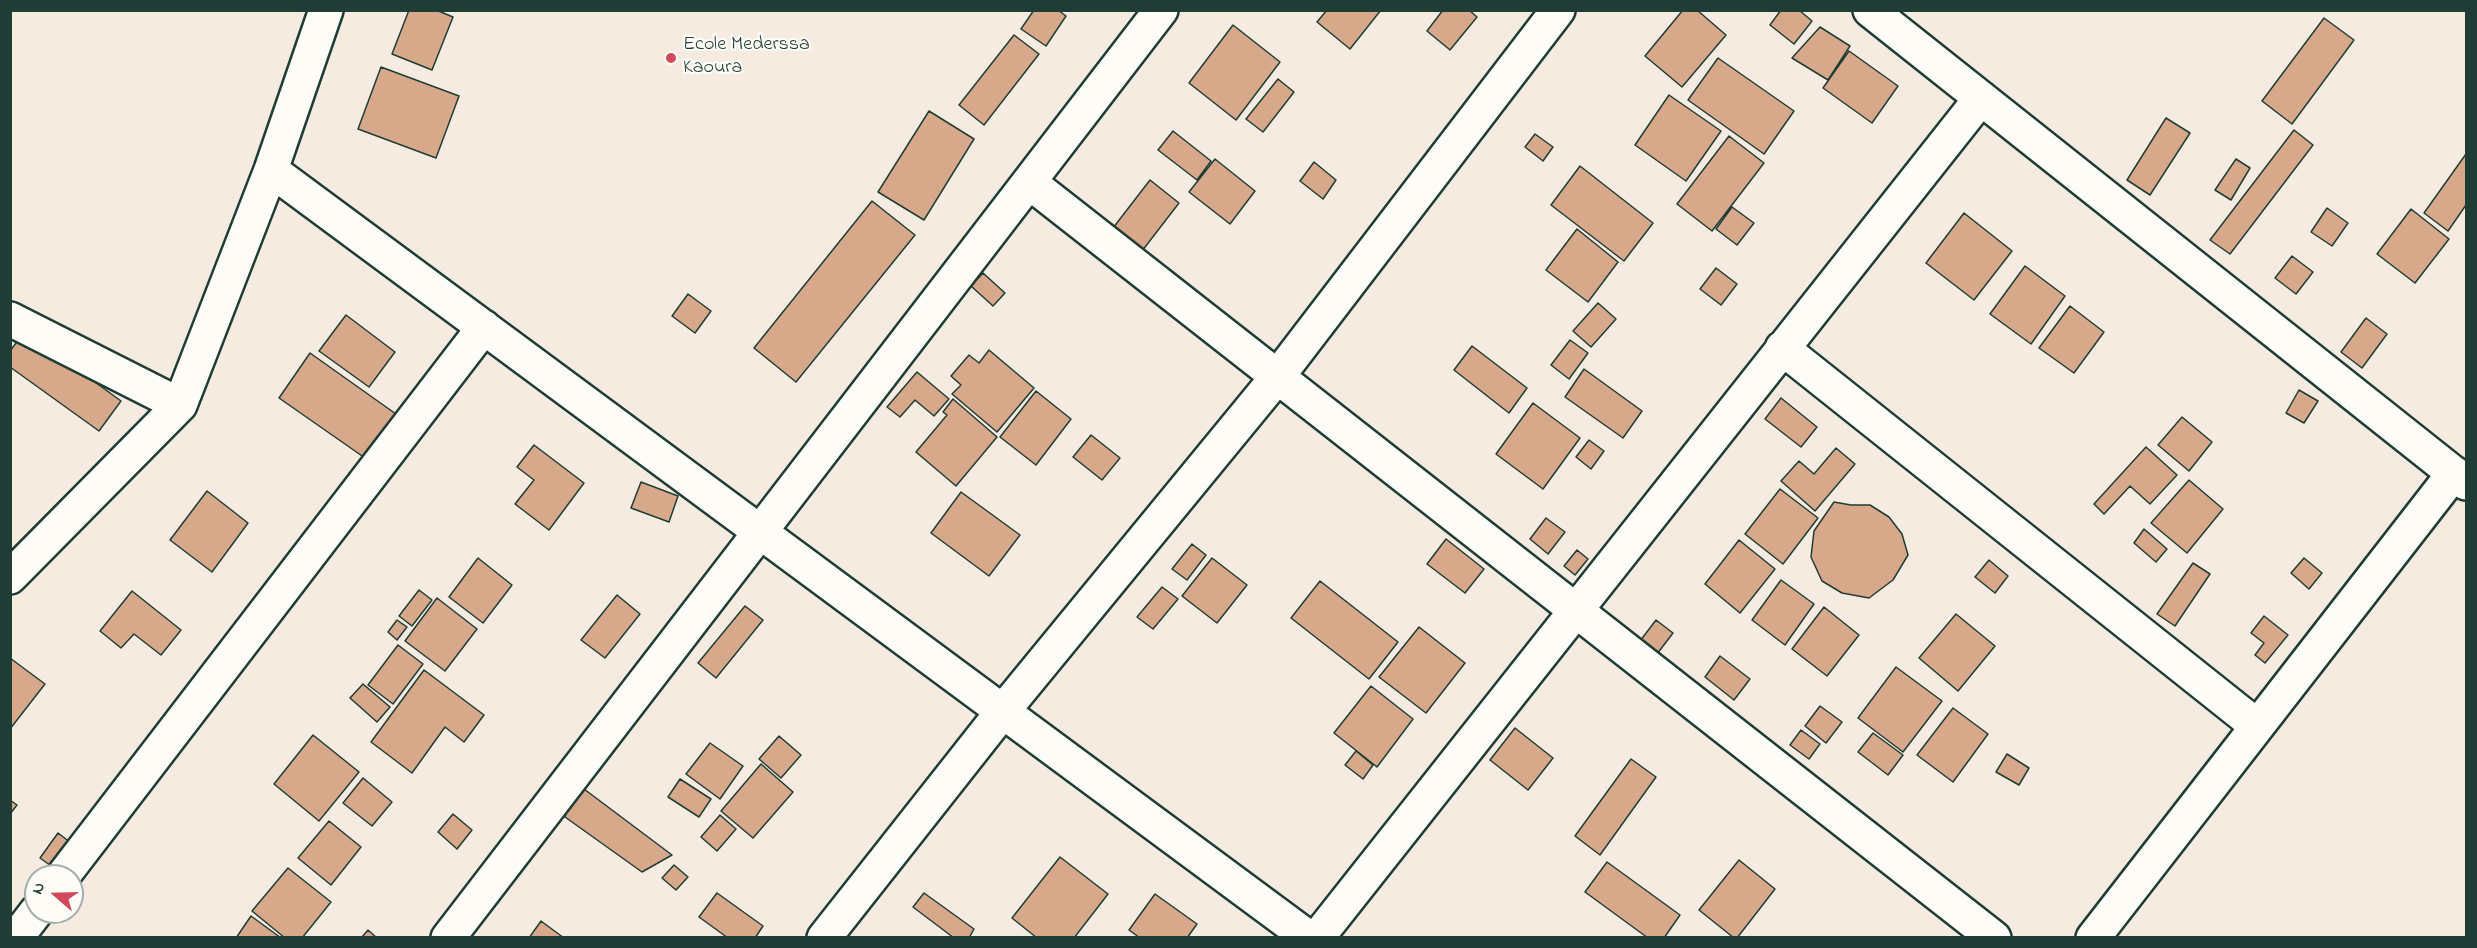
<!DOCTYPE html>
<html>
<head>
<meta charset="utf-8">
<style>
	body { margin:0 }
	#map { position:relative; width:2477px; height:948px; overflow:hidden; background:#f6ebe1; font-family:"Indie Flower",sans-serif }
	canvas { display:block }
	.frame { position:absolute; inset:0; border:12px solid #1f3d34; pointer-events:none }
	.north { position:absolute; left:24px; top:864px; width:60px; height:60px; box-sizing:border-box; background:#fdfcf7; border:2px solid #a4b0a9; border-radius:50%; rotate:290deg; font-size:16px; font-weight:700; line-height:24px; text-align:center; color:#1f3d34 }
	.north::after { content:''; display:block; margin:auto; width:21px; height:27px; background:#d1495b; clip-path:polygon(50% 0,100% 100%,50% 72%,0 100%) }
</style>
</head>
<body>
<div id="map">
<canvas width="2477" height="948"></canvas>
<div class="frame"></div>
<div class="north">N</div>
</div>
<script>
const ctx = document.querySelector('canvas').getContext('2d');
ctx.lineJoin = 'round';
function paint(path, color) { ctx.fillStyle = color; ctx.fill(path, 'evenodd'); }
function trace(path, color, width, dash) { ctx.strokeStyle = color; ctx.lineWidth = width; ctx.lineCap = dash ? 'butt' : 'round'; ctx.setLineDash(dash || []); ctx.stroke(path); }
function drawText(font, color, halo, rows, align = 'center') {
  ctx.font = font + ' "Indie Flower",sans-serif'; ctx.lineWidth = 4.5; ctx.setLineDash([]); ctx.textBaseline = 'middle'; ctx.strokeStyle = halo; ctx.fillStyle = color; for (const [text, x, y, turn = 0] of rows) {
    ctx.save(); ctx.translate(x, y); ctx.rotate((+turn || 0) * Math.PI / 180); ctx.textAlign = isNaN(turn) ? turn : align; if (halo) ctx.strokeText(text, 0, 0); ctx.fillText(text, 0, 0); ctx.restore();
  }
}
const building = new Path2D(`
	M409 10H436L453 17 432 70 392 54Z
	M1034 10H1058L1066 16 1046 46 1021 29Z
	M1327 10H1381L1350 49 1317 22Z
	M1443 10H1469L1477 17 1450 50 1427 31Z
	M1683 10H1697L1726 35 1682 87 1645 56Z
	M1781 10H1799L1812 21 1794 44 1770 25Z
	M2324 18 2354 40 2292 124 2262 101Z
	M1233 25 1280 62 1236 120 1189 83Z
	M1820 27 1850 46 1828 80 1792 58Z
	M1014 35 1039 54 984 125 959 105Z
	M1849 51 1898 86 1872 123 1823 88Z
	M1718 58 1794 111 1764 154 1688 100Z
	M381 67 459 96 436 158 358 129Z
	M1278 79 1294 92 1263 132 1246 119Z
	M1669 95 1721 131 1686 181 1635 145Z
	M929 111 974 139 924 220 878 192Z
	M2166 118 2190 133 2150 195 2127 180Z
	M2294 130 2313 145 2230 254 2210 240Z
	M1173 131 1211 161 1197 180 1158 150Z
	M1535 134 1553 147 1543 161 1525 147Z
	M1729 136 1764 163 1712 231 1677 204Z
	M2466 154V205L2448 231 2424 213Z
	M1215 159 1255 191 1230 224 1189 192Z
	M2236 159 2250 168 2231 200 2215 190Z
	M1314 162 1336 180 1323 199 1300 181Z
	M1580 166 1653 223 1624 261 1551 205Z
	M1150 180 1179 203 1142 251 1113 228Z
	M872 201 915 235 796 382 754 348Z
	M1732 207 1754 223 1737 245 1716 229Z
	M2327 208 2348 223 2332 246 2311 232Z
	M2411 209 2449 239 2415 283 2377 254Z
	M1964 213 2012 251 1974 300 1926 263Z
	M1577 229 1618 262 1588 302 1546 270Z
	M2292 256 2313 272 2296 294 2275 278Z
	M2025 266 2065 296 2031 344 1990 314Z
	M1716 268 1737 284 1721 305 1700 289Z
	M983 273 1005 293 993 306 971 286Z
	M688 294 711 311 695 333 672 316Z
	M1598 303 1616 319 1591 347 1573 331Z
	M2070 306 2104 332 2074 373 2039 348Z
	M346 315 395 352 369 387 319 351Z
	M2366 318 2387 334 2362 368 2341 352Z
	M25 331 121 401 99 431 10 367V351Z
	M1570 340 1588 353 1569 379 1551 365Z
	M1472 346 1527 388 1509 413 1454 370Z
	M989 350 1034 388 997 432 952 394 961 385 951 376 969 355 979 363Z
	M310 353 396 414 365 458 279 398Z
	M1584 369 1642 411 1623 438 1565 397Z
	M917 372 949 399 934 416 915 400 900 417 887 407Z
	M2299 390 2318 401 2304 423 2286 413Z
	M1036 391 1071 419 1036 465 1000 437Z
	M1781 398 1817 427 1801 447 1765 419Z
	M953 399 997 437 956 486 916 452 947 415 943 412Z
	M1533 403 1580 438 1543 489 1496 454Z
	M2182 417 2212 442 2189 471 2158 445Z
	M1091 435 1120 458 1102 480 1073 457Z
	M1589 440 1604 451 1591 469 1576 457Z
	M534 445 584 483 549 530 515 504 534 480 517 467Z
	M2146 447 2177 475 2150 504 2130 486 2104 514 2094 504Z
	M1836 448 1855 464 1815 511 1781 481 1799 461 1814 474Z
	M2189 480 2223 509 2187 553 2151 523Z
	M641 482 678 496 669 522 631 508Z
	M1780 489 1818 518 1783 564 1745 534Z
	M207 491 248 523 212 572 170 540Z
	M961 492 1020 535 989 576 931 533Z
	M1834 502 1851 505H1870L1889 517 1902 534 1908 555 1893 580 1869 598 1842 593 1822 581 1811 557 1814 531Z
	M1546 518 1565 532 1548 554 1530 539Z
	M2144 529 2167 549 2156 562 2134 543Z
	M1446 539 1484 569 1465 593 1427 564Z
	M1739 540 1775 569 1740 613 1705 584Z
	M1192 544 1206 555 1187 580 1172 569Z
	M1577 550 1588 559 1575 575 1564 566Z
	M478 558 512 585 483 623 449 597Z
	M1212 558 1247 585 1217 623 1182 596Z
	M2304 558 2322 573 2309 589 2291 573Z
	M1989 560 2008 576 1995 593 1975 577Z
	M2193 563 2210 574 2175 626 2157 614Z
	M1781 580 1814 604 1785 645 1752 620Z
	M1320 581 1398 642 1369 679 1291 618Z
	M1162 587 1178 599 1153 629 1137 617Z
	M419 590 432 600 412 626 399 616Z
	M132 591 181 630 161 655 134 634 121 648 100 631Z
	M617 595 640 614 605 658 581 640Z
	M437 598 477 629 445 671 405 641Z
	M745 606 763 620 716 678 698 663Z
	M1824 607 1859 635 1827 676 1792 649Z
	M1956 614 1995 646 1958 691 1919 658Z
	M2264 616 2288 635 2265 663 2255 655 2264 643 2251 633Z
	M397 620 407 627 397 640 388 632Z
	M1656 620 1673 633 1657 654 1640 641Z
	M1419 627 1465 663 1426 713 1379 677Z
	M398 645 423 664 393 704 368 685Z
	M1720 656 1750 679 1734 700 1705 677Z
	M10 658 45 684 10 729Z
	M1896 667 1942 701 1903 752 1858 718Z
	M424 670 484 715 464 742 445 727 412 773 371 742Z
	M363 684 390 707 377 722 350 698Z
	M1371 686 1413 719 1377 767 1334 733Z
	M1820 706 1842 722 1826 743 1805 726Z
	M1953 708 1988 734 1953 782 1917 755Z
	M1515 728 1553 758 1528 790 1490 760Z
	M1801 730 1820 744 1809 759 1790 745Z
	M1873 733 1903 755 1888 775 1858 752Z
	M313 735 359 772 319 821 274 784Z
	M779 736 801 755 781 778 759 759Z
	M710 743 743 766 720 799 686 774Z
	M1356 751 1373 765 1363 779 1345 765Z
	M2007 754 2029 768 2019 785 1996 772Z
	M1631 759 1656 777 1600 855 1575 836Z
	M761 764 793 792 753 838 721 811Z
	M363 778 392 802 372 826 343 803Z
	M680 779 711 799 699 817 668 797Z
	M576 783 672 855 642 872 565 817Z
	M10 800 17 805 10 814Z
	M453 814 472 830 457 849 438 832Z
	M720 815 736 829 717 851 701 837Z
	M329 821 361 847 331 885 298 858Z
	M58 833 79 849 61 873 40 858Z
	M1060 857 1108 894 1074 938H1037L1012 918Z
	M1739 860 1775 889 1737 938H1734L1699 910Z
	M1607 862 1680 915 1664 938H1648L1585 892Z
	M674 865 688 877 676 890 662 878Z
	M288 868 331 902 302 938H285L252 911Z
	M717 893 763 926 755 938H728L699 917Z
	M924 893 974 929 969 938H954L913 907Z
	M1155 894 1197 924 1187 938H1140L1129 930Z
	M251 916 281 938H236Z
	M541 921 564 938H529Z
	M368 930 377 938H361Z`);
const minor = new Path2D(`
	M1870 10 2466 483
	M271 170 1309 938
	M1029 182 1994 938
	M10 319 180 405
	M1782 348 2257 726
	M10 577 180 405 271 170 326 10
	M63 876 484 327
	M16 938 36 912
	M448 938 1161 10
	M824 938 1003 711 1278 376 1558 10
	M1317 938 1981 98
	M2093 938 2454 473`);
const markers = [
	[671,58,6,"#d1495b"]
];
const poiNames = [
	["Ecole Mederssa",683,46],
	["Kaoura",683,69]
];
paint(building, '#d8a88a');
trace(building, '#1f3d34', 1.5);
trace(minor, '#1f3d34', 38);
trace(minor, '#fdfcf7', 33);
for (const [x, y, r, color] of markers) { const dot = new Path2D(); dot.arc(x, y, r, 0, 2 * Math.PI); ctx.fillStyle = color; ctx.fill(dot); trace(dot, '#fdfcf7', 2); }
drawText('20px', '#1f3d34', '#fdfcf7', poiNames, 'left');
</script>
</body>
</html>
